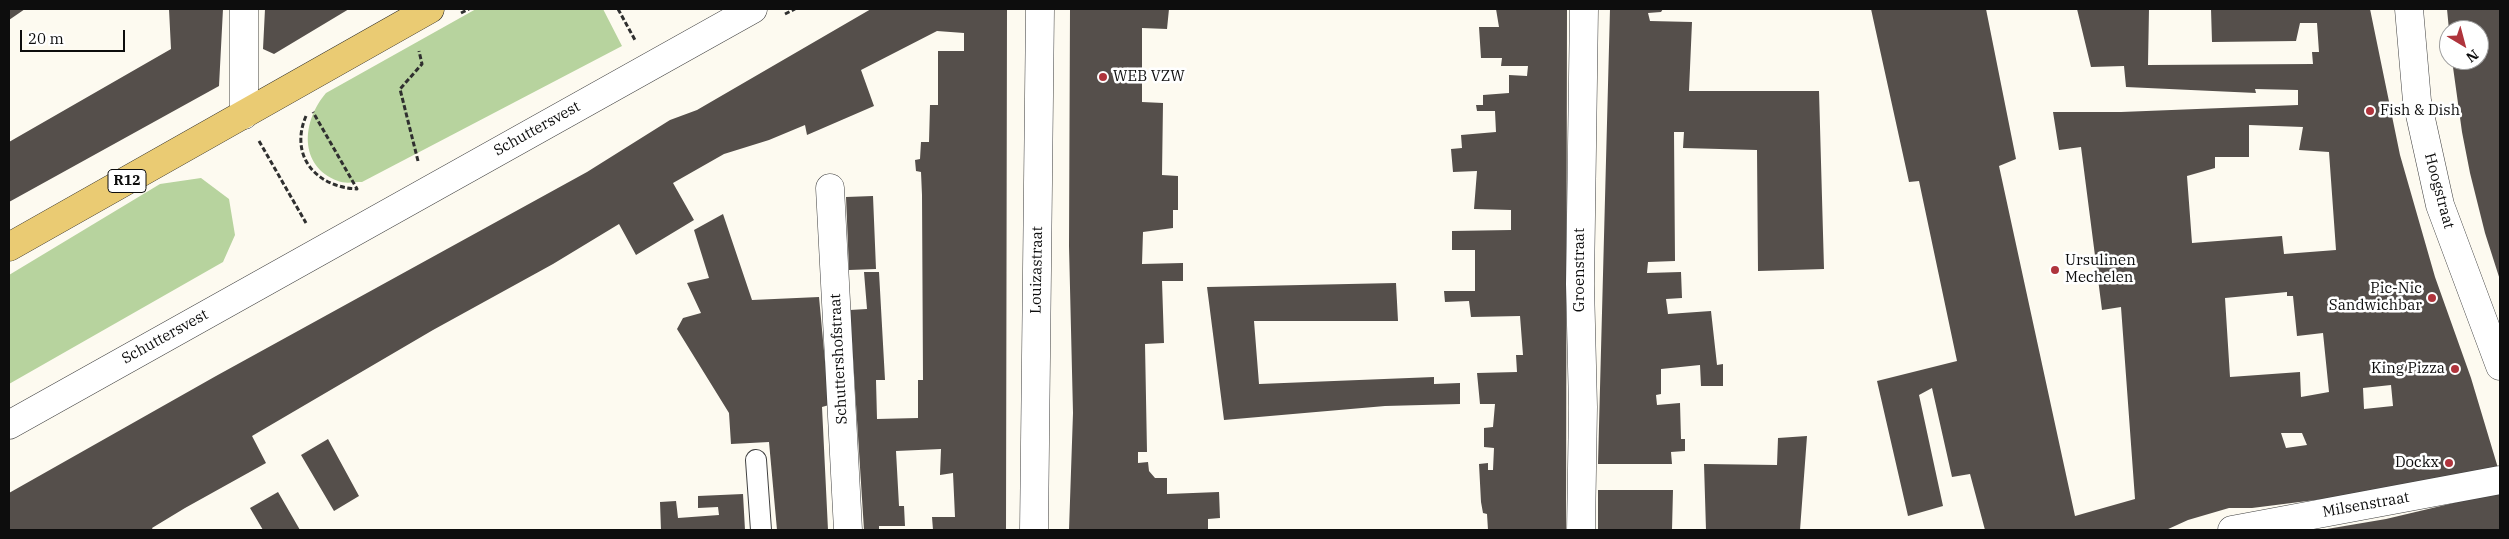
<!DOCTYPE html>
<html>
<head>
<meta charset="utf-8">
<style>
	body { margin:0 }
	#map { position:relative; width:2509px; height:539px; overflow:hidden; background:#fdfaf0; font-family:"IBM Plex Serif",serif }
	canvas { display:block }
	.frame { position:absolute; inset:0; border:10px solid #0d0d0d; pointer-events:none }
	.north { position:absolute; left:2439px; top:20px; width:50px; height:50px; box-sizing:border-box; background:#fff; border:1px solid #9e9e9e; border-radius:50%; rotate:143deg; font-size:14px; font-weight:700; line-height:20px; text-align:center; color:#0d0d0d }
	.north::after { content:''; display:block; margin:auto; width:18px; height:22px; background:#af343c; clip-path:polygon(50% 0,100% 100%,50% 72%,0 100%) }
	.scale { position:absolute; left:20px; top:30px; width:105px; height:22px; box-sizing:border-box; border:2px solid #0d0d0d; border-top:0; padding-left:6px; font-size:15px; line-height:18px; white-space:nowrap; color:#0d0d0d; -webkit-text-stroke:4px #fff; paint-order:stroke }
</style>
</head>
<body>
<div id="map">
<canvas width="2509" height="539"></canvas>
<div class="frame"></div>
<div class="north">N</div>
<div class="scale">20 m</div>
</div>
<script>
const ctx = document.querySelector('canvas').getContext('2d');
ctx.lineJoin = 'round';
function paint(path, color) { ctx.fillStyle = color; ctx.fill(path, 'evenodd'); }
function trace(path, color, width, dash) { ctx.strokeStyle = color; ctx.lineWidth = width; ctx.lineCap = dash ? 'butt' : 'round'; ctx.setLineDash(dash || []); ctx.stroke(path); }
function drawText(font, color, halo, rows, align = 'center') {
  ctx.font = font + ' "IBM Plex Serif",serif'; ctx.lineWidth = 5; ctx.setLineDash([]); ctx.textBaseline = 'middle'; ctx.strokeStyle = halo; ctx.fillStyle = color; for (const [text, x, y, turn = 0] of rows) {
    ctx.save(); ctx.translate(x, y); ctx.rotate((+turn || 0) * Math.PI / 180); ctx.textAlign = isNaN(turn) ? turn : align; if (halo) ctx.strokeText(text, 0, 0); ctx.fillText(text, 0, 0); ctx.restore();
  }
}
const forest = new Path2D(`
	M476 9H603L622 46 362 182C355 182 344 184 338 181 298 166 302 121 326 93Z
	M201 178 229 199 235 235 223 262 9 384V275L160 184Z`);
const building = new Path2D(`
	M9 9H25L9 20Z
	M169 9H223L219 86 9 202V142L171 49Z
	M265 9H349L274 54 263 49Z
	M871 9H1007L1006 530H933L932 517H955L953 473 940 475 941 449 896 451 899 506H904L905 526H879V530H864L850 310 867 309 864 272H879L885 380H876L877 419 918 418V380H923L922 195 921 172 916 171 915 160 920 159 921 142H929L930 105H938V51H964V33L937 31 861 70 874 106 807 135 805 125 769 140 724 154 673 183 694 220 636 255 619 224 553 264 433 330 252 436 266 463 185 508 152 528 153 530H9V493L216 376 587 172 670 120 697 110Z
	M1070 9H1169L1167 29 1142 28V102L1163 103 1162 175 1178 176V210H1173V228L1143 232 1142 264 1183 263V281H1162L1164 343 1145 344 1147 452H1138V463L1148 462 1149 471 1155 478H1167V494L1219 492 1220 518 1208 519V530H1069L1073 413 1069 246Z
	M1496 9H1567L1566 530H1488L1487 514 1483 513 1481 502 1479 464 1488 463V470H1493L1494 448 1484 447V428L1493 427 1495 404H1480L1477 373 1517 372 1516 355H1523L1520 316 1471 317 1469 301 1445 302 1444 291H1475V250H1452V231L1511 230V210L1474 209 1477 171 1453 172 1451 149 1462 148 1461 135 1496 132 1495 111H1477L1476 105H1483V95L1509 93V75L1527 76 1528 66H1501L1502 58H1481L1479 27H1499Z
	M1610 9H1663L1661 12 1648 13 1650 21 1692 22 1689 91H1819L1824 269 1758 271 1757 150 1683 148 1684 132H1674L1675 261 1648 262 1647 273 1681 272 1682 298 1666 299 1668 314 1711 311 1717 365 1723 364V386H1701L1700 365 1661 369V394L1656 395 1657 405 1680 403 1681 439H1685V451L1671 452 1672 464H1598Z
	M1871 9H1986L2016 159 1999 166 2075 516 2135 499 2121 307 2102 310 2081 147 2059 150 2053 112H2121L2298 105V90L2255 89 2256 93 2126 87 2124 66 2091 67 2077 9H2149L2148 65 2313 64 2312 52H2319L2317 23H2300L2296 41 2212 42 2211 9H2370L2400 155 2435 277 2471 378 2498 468 2355 495 2252 508H2229L2188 520 2166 530H1985L1970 474 1952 477 1932 388 1919 395 1943 506 1908 516 1877 381 1957 361 1919 181 1909 182ZM2249 125 2303 127 2299 150 2329 152 2336 250 2284 254 2282 236 2192 243 2187 176 2215 168V157H2249ZM2287 292V296H2293L2297 336 2323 333 2329 392 2301 397 2300 372 2230 377 2225 298ZM2391 385 2393 406 2364 409 2363 388ZM2281 433H2302L2307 445 2286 448Z
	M2447 9H2500V280L2485 233 2470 173 2462 132 2452 60H2479V30H2449Z
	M873 196 876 269 849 270 846 197Z
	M723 214 752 300 819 297 829 405 822 407 828 530H777L769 442 731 444 729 413 677 329 683 318 701 313 687 283 709 278 694 230Z
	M1396 283 1398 321H1254L1259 384 1434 377V384L1460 383V404L1385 406 1224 420 1207 287Z
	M1807 436 1800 530H1706L1704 464 1777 465 1778 438Z
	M328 439 359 496 334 511 301 455Z
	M1598 490H1673L1672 530H1598Z
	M278 492 300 530H263L250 508Z
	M2500 492V530H2321L2386 519Z
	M743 494 745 530H661L660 502 676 501 678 518 719 515 718 507 698 508V496Z`);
const path = new Path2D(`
	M618 9 635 40
	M461 13 469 9
	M785 14 795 9
	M306 116C289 156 316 187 357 189L313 112
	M259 141 306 223
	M418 161 400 89 422 64 419 51`);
const service = new Path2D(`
	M756 460 761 530`);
const minor = new Path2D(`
	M244 9V115
	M2409 9 2417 101 2440 205 2500 366
	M830 188 848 530
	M9 425 753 9
	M1034 530 1040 9
	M1581 530 1583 407 1580 284 1584 9
	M2232 530 2500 480`);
const primary = new Path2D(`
	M9 247 430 9`);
const markers = [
	[1103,77,5,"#af343c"],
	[2370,111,5,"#af343c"],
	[2055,270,5,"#af343c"],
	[2432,298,5,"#af343c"],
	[2455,369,5,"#af343c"],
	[2449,463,5,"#af343c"]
];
const shields = [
	[127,181,38]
];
const shieldNames = [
	["R12",127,181]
];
const poiNames = [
	["WEB VZW",1113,77],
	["Fish & Dish",2380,111],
	["Ursulinen",2065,261],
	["Mechelen",2065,278],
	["Pic-Nic",2422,289,"right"],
	["Sandwichbar",2422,306,"right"],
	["King Pizza",2445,369,"right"],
	["Dockx",2439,463,"right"]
];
const streetNames = [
	["Schuttersvest",537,129,-29],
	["Hoogstraat",2439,191,75],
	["Louizastraat",1037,270,-89],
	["Groenstraat",1580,270,-90],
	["Schuttersvest",165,337,-29],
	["Schuttershofstraat",839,359,-93],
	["Milsenstraat",2366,505,-10]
];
paint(forest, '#b7d39e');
paint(building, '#554f4b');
trace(service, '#404040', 22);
trace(minor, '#404040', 29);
trace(primary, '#1e1e1e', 29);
trace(path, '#2f2f2f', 3, [5, 2.5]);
trace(service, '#fff', 20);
trace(minor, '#fff', 28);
trace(primary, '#eacb73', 28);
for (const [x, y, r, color] of markers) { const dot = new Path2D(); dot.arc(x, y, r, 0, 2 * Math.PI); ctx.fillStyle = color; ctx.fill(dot); trace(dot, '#fff', 2); }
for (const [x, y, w] of shields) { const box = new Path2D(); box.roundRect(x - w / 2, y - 11.5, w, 23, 4); ctx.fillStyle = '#fff'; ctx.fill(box); trace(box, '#0d0d0d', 1); }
drawText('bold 14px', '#0d0d0d', null, shieldNames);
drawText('15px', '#0d0d0d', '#fff', poiNames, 'left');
drawText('15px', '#0d0d0d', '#fff', streetNames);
</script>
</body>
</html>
